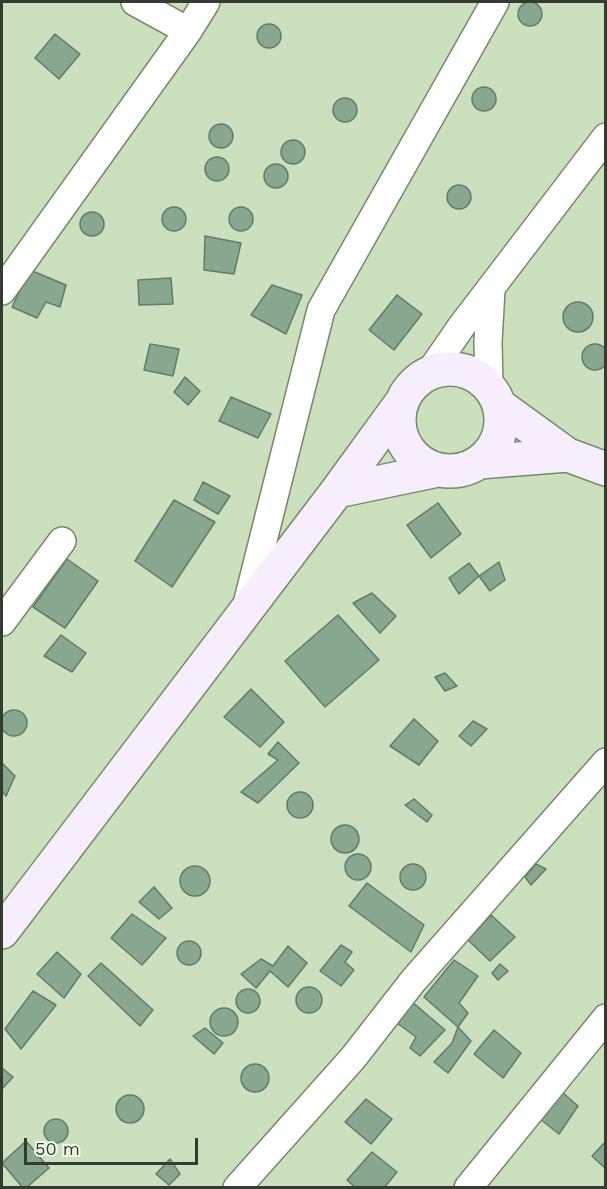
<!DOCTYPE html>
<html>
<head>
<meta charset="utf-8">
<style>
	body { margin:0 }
	#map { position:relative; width:607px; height:1189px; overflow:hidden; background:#cbe0bd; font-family:"Work Sans",sans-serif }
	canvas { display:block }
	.frame { position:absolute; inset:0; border:3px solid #333c2e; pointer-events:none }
	.scale { position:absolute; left:24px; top:1138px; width:174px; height:27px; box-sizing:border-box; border:3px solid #333c2e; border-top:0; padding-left:8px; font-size:18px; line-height:21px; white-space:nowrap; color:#333c2e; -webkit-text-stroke:4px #f2fdeb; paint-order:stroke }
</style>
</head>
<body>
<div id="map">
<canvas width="607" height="1189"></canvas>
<div class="frame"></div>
<div class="scale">50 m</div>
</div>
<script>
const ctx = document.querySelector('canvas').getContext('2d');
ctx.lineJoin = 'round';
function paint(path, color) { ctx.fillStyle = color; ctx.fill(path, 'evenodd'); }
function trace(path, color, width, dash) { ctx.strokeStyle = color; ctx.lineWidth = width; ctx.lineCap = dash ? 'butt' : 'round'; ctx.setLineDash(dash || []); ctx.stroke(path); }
const building = new Path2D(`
	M518 14a12 12 0 1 1 24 0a12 12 0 1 1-24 0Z
	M257 36a12 12 0 1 1 24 0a12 12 0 1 1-24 0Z
	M55 34 80 54 59 79 35 58Z
	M472 99a12 12 0 1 1 24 0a12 12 0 1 1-24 0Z
	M333 110a12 12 0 1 1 24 0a12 12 0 1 1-24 0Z
	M209 136a12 12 0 1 1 24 0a12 12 0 1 1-24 0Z
	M281 152a12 12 0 1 1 24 0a12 12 0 1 1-24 0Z
	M205 169a12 12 0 1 1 24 0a12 12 0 1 1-24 0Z
	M264 176a12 12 0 1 1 24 0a12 12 0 1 1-24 0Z
	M447 197a12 12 0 1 1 24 0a12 12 0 1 1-24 0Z
	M229 219a12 12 0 1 1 24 0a12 12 0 1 1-24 0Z
	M162 219a12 12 0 1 1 24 0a12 12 0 1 1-24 0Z
	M80 224a12 12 0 1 1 24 0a12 12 0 1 1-24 0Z
	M205 236 241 243 234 274 204 270Z
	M30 270 66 285 60 307 46 302 37 318 12 307Z
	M171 278 173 304 139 305 138 280Z
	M272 285 302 295 286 334 251 315Z
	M397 295 422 314 394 350 369 330Z
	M563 317a15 15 0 1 1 30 0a15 15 0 1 1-30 0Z
	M150 344 179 349 173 376 144 370Z
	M582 357a13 13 0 1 1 26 0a13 13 0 1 1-26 0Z
	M185 377 200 391 188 405 174 392Z
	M231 397 271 414 258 438 219 421Z
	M203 482 230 496 218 514 194 500Z
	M174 500 215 522 172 587 135 561Z
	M438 503 461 534 431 558 407 525Z
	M67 559 98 581 65 628 33 607Z
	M499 562 505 580 490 591 479 576Z
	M469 563 479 576 459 594 449 578Z
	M372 593 396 616 380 633 353 603Z
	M338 615 379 660 325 707 285 661Z
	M61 635 86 653 72 672 44 656Z
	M445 673 457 686 445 691 435 677Z
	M251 689 284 722 260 747 224 717Z
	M1 723a13 13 0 1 1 26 0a13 13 0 1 1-26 0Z
	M414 719 438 741 419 765 390 746Z
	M473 721 487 729 471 746 459 736Z
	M278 742 299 763 258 803 241 792 278 760 268 754Z
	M2 763 15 776 6 796 2 791Z
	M287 805a13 13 0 1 1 26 0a13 13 0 1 1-26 0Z
	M414 799 432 815 427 822 405 805Z
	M331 839a14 14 0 1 1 28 0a14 14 0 1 1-28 0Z
	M345 867a13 13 0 1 1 26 0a13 13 0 1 1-26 0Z
	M536 864 546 869 531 885 525 877Z
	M400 877a13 13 0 1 1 26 0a13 13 0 1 1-26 0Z
	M180 881a15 15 0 1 1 30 0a15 15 0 1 1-30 0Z
	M367 883 424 925 411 952 349 906Z
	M154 887 172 908 159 919 139 902Z
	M132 914 166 938 142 965 111 938Z
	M491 915 515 937 490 961 468 940Z
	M177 953a12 12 0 1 1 24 0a12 12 0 1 1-24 0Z
	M341 945 352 952 345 962 354 970 341 986 320 971Z
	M288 946 307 963 288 987 270 971 256 988 241 974 261 959 273 966Z
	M57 952 81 974 64 998 37 974Z
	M454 960 478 976 459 1003 468 1013 458 1027 424 997Z
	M101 963 153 1010 140 1026 88 976Z
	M500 964 508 971 498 980 492 973Z
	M296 1000a13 13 0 1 1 26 0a13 13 0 1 1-26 0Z
	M236 1001a12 12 0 1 1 24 0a12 12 0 1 1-24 0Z
	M33 991 56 1005 21 1049 5 1029Z
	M410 1000 445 1030 420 1056 410 1048 416 1037 393 1020Z
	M210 1022a14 14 0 1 1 28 0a14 14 0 1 1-28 0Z
	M458 1027 471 1041 448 1073 434 1062 452 1043Z
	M205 1028 223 1043 214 1054 193 1036Z
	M494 1030 521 1053 503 1078 474 1054Z
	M241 1078a14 14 0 1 1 28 0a14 14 0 1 1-28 0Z
	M2 1068 13 1077 2 1089Z
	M562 1092 578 1106 559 1134 540 1119Z
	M116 1109a14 14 0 1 1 28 0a14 14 0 1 1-28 0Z
	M366 1099 392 1119 371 1144 345 1122Z
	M44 1131a12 12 0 1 1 24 0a12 12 0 1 1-24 0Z
	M26 1141 49 1168 26 1188H23L2 1163Z
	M606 1141V1169L592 1156Z
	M372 1152 397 1172 384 1188H356L347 1180Z
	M170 1159 180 1174 169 1185 156 1174Z`);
const street = new Path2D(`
	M135 2 188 31
	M2 291 188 31 206 2
	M430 372 461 327 606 137
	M489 386 488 342 491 290
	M246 608 321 310 495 2
	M2 622 62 541
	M237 1188 353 1058 413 981 606 762
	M468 1188 606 1018`);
const secondary = new Path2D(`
	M399 420a51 51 0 1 1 102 0a51 51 0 1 1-102 0Z
	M499 405 568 455 606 469
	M479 462 568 455
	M337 491 438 470
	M2 932 337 491 401 403`);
paint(building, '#87a88f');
trace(building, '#5e7e66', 1.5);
trace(street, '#768969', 30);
trace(secondary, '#768969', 36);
trace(street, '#fff', 27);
trace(secondary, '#f7eefd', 33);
</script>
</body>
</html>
